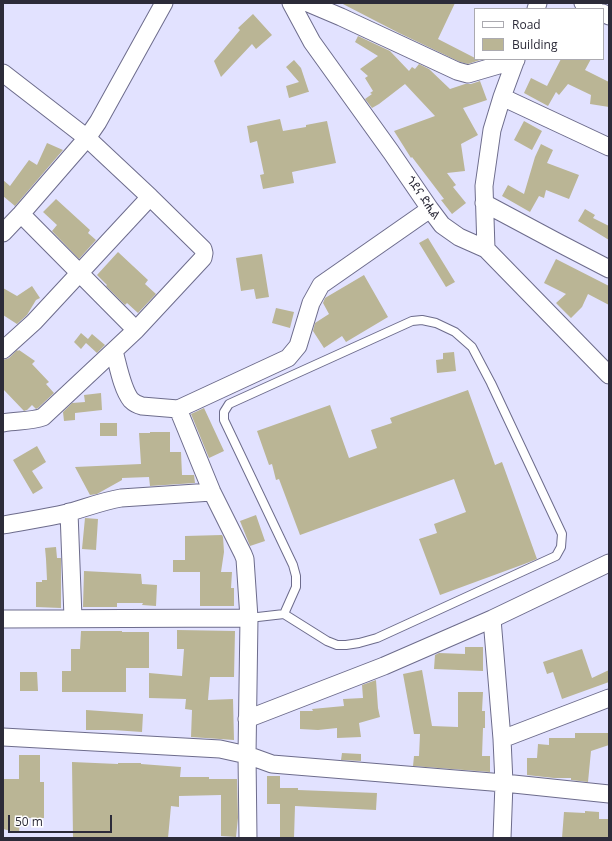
<!DOCTYPE html>
<html>
<head>
<meta charset="utf-8">
<style>
	body { margin:0 }
	#map { position:relative; width:612px; height:841px; overflow:hidden; background:#e2e2ff; font-family:"Open Sans",sans-serif }
	canvas { display:block }
	.frame { position:absolute; inset:0; border:4px solid #2c2b39; pointer-events:none }
	.legend { position:absolute; left:474px; top:8px; width:130px; height:52px; box-sizing:border-box; background:#fff; border:1px solid #abaab0; margin:0; padding:5px 7px; list-style:none; font-size:12px; color:#2c2b39 }
	.legend li { display:flex; align-items:center; gap:8px; height:20px }
	.legend b { width:20px; border:1px solid #abaab0 }
	.scale { position:absolute; left:8px; top:815px; width:104px; height:18px; box-sizing:border-box; border:2px solid #2c2b39; border-top:0; padding-left:5px; font-size:12px; line-height:14px; white-space:nowrap; color:#2c2b39; -webkit-text-stroke:3px #fff; paint-order:stroke }
</style>
</head>
<body>
<div id="map">
<canvas width="612" height="841"></canvas>
<div class="frame"></div>
<ul class="legend">
<li><b style="height:5px;background:#fff"></b>Road</li>
<li><b style="height:11px;background:#bab595"></b>Building</li>
</ul>
<div class="scale">50 m</div>
</div>
<script>
const ctx = document.querySelector('canvas').getContext('2d');
ctx.lineJoin = 'round';
function paint(path, color) { ctx.fillStyle = color; ctx.fill(path, 'evenodd'); }
function trace(path, color, width, dash) { ctx.strokeStyle = color; ctx.lineWidth = width; ctx.lineCap = dash ? 'butt' : 'round'; ctx.setLineDash(dash || []); ctx.stroke(path); }
function drawText(font, color, halo, rows, align = 'center') {
  ctx.font = font + ' "Open Sans","Noto Sans Ethiopic",sans-serif'; ctx.lineWidth = 3; ctx.setLineDash([]); ctx.textBaseline = 'middle'; ctx.strokeStyle = halo; ctx.fillStyle = color; for (const [text, x, y, turn = 0] of rows) {
    ctx.save(); ctx.translate(x, y); ctx.rotate((+turn || 0) * Math.PI / 180); ctx.textAlign = isNaN(turn) ? turn : align; if (halo) ctx.strokeText(text, 0, 0); ctx.fillText(text, 0, 0); ctx.restore();
  }
}
const building = new Path2D(`
	M341 3H455L438 39 475 58V59L480 60 468 64 460 62 399 33Z
	M253 14 272 35 256 49 252 44 221 77 214 61 240 30 238 28Z
	M358 36 390 51 409 71 412 67 415 69 419 64 429 69 450 89 465 84H471L480 81 487 100 463 108 478 135 461 144 465 171 447 173 456 185 453 187 466 203 452 214 441 200 444 199 412 157 411 158 394 131 435 116 405 84 379 104 372 108 365 99 372 94 370 93 373 91 365 78 368 76 360 69 378 56 355 42Z
	M561 59H591L585 70 609 82V107L590 104 591 95 568 84 559 95 556 92 548 106 524 93 531 78 547 86Z
	M294 60 301 68 309 92H308L289 98 286 86 299 82 286 67Z
	M280 119 283 131 306 127V125L327 121 336 163 292 172 294 183 263 189 260 175 264 174 257 141 250 143 247 126Z
	M524 121 542 131 532 150 514 140Z
	M47 143 63 150 15 206 3 196V180L10 186 29 160 37 165Z
	M541 144 553 150 547 163 579 175 569 199 546 190 544 198 539 196 530 212 502 196 508 185 524 194 535 157Z
	M56 199 90 230 88 233 96 240 79 259 52 231 57 225 43 212Z
	M585 209 595 215 593 218 609 226V240L578 221Z
	M428 238 455 282 446 287 419 243Z
	M118 252 148 280 145 284 156 294 138 313 127 303 125 305 106 286 107 285 97 275Z
	M262 254 269 297 256 299 254 289 241 291 236 258Z
	M556 259 609 286V305L588 294 582 307 571 318 556 303 566 294 544 283Z
	M364 275 388 317 346 342 342 336 324 348 313 331 315 323 329 314 323 303 325 298Z
	M32 286 40 298 36 300 27 315 17 324 3 315V288L17 296Z
	M276 308 294 312 290 328 272 323Z
	M81 333 88 339 92 334 105 345 97 353 86 343 81 349 74 342Z
	M17 350 18 351 19 350 35 361 32 364 49 382 46 384 54 393 38 408 36 409 32 405 27 410 24 411 3 389V360L9 358Z
	M454 352 456 371 437 373 436 360 443 359V353Z
	M468 390 495 465 502 462 537 559 527 563 440 595 419 539 437 533 434 524 466 512 454 479 300 535 279 479 276 480 272 464 269 465 257 431 330 405 349 458 377 448 371 430 392 423 390 418Z
	M101 393 102 410 75 413V420L64 421 63 412 72 403 85 402 84 395Z
	M204 408 224 451 209 458 191 414Z
	M100 423H117V436H100Z
	M150 432H170V452H181L182 475H194L195 483 150 486 149 477 122 478V480L97 494 90 495 75 467 141 464 139 433H150Z
	M37 446 46 462 32 471 43 488 33 494 13 460Z
	M256 515 265 541 250 546 240 521Z
	M85 518 98 519 96 550 82 549Z
	M222 535 223 537 224 552 221 572H232L231 588H234V606H200V572H173V560H185V536Z
	M56 547 57 558H61V608L36 607V582H42V580H47L46 559 45 548Z
	M84 571 141 574 142 584 157 585 156 606 142 605 143 603H117V607H83Z
	M177 630 235 631 234 677H210L208 700 233 699 234 740 191 737 192 710 185 709 186 699 149 698V673L182 676 184 649H177Z
	M81 631H122V632H149V668H126V692H62V671H71V649H80Z
	M465 647H483V671L434 669 435 655 439 653 465 654Z
	M582 649 592 678 609 670V682L562 699 553 672 547 674 543 662Z
	M422 670 432 726 458 727V692H483L482 711H485V728H483L482 756H490V772L413 766 414 756H419L420 734H414L403 674Z
	M20 672H37L38 691H20Z
	M376 680 378 708 380 717 359 723 361 737 337 738V728L318 730 300 729V711H313L312 709 344 706 343 699 363 698 362 685Z
	M86 710 143 714 142 732 113 730H86Z
	M575 733H609V745L591 751 588 782 571 780V778H554L527 775V758H537L538 744 549 745V738H575Z
	M342 753 361 754V761L341 760Z
	M19 755H40V782H44V818H20L19 833 3 829V779H19Z
	M72 762 118 764V763H141V764L181 767 180 777H209V779H237L238 818 236 837 221 836V795L179 796V807L171 806 168 838H73Z
	M267 776H280V788H298V790L377 793 376 810 295 806 294 838H280V804H267Z
	M585 811 599 812V819H609V838H562L564 812 585 813Z`);
const service = new Path2D(`
	M249 618 284 614 327 641 337 645H346L359 643 377 638 556 556 561 547 562 534 491 383 472 347 455 332 436 323 422 320 412 321 229 404 224 412V420L293 565 296 576V587L284 614`);
const minor = new Path2D(`
	M291 3 312 42 391 152 430 209 442 225 459 237 486 249 609 375
	M308 3 341 17 457 71 468 74 516 60
	M583 3 595 9
	M536 9 538 3
	M603 13 609 16
	M3 73 87 138 150 197 203 249 204 253 203 258 136 330 43 417C30 422 16 420 3 423
	M502 97 609 147
	M484 203 557 242 609 269
	M21 214 136 330
	M3 233 21 214 87 138 98 122 164 3
	M486 249 484 186 492 130 502 97 516 59
	M3 350 34 322 150 197
	M114 351C118 365 122 389 131 400 134 403 138 405 142 406L178 409
	M69 512 73 618
	M3 525C24 521 46 518 67 513 85 508 103 501 121 498L212 492
	M3 619 249 618
	M492 619 502 739 504 783 502 838
	M247 719 384 666 492 619 609 563
	M3 737 220 749 247 755 272 764 504 783 609 794
	M502 739 609 698
	M248 838 247 755 249 618 245 559 243 554 212 492 178 409 288 358 298 346 311 303 321 285 430 209`);
const streetNames = [
	["ጎደና ድሒል",423,198,55]
];
paint(building, '#bab595');
trace(service, '#6d6c8c', 10);
trace(minor, '#6d6c8c', 19);
trace(service, '#fff', 8);
trace(minor, '#fff', 17);
drawText('12px', '#2c2b39', '#fff', streetNames);
</script>
</body>
</html>
